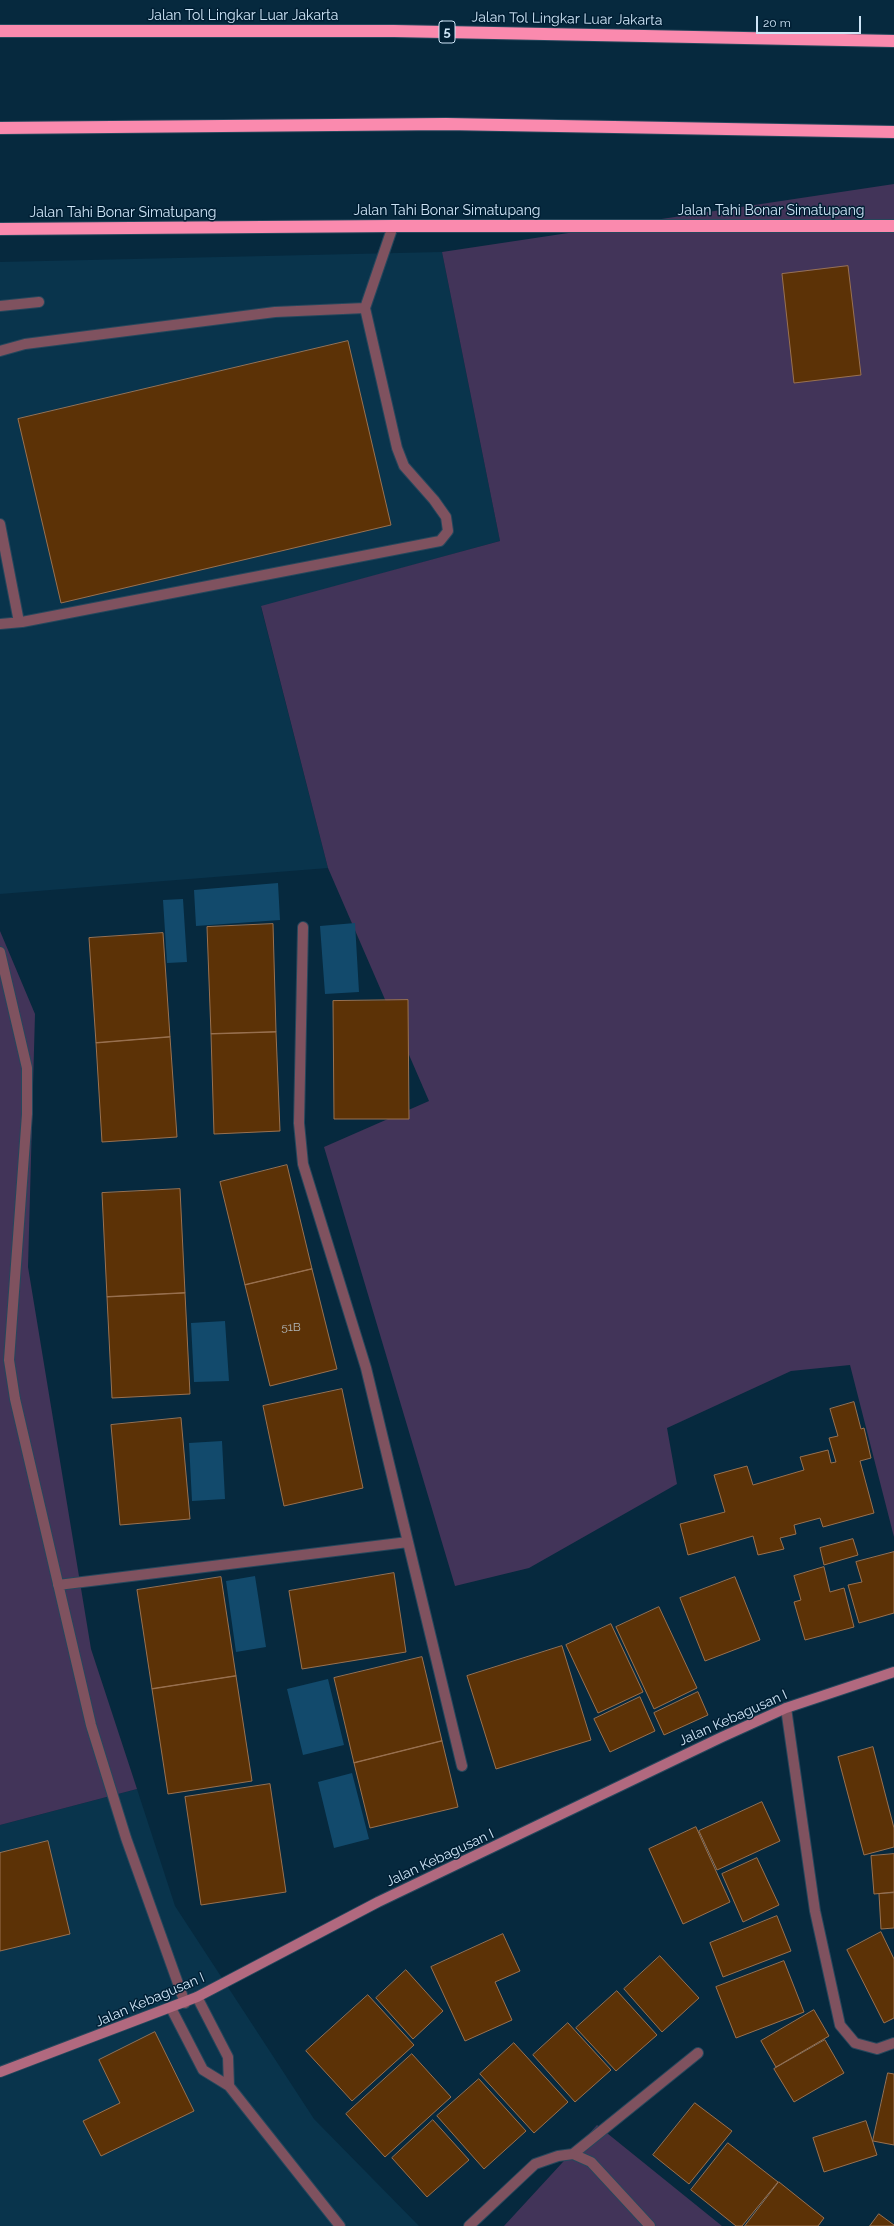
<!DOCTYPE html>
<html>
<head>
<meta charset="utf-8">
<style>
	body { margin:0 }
	#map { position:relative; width:894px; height:2226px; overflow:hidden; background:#06293e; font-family:Raleway,sans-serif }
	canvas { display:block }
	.scale { position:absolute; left:756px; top:16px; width:105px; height:18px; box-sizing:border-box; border:2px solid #cee5f7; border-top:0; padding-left:5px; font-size:12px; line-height:14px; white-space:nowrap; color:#cee5f7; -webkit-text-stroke:3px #001f34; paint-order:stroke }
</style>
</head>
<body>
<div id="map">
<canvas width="894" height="2226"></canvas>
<div class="scale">20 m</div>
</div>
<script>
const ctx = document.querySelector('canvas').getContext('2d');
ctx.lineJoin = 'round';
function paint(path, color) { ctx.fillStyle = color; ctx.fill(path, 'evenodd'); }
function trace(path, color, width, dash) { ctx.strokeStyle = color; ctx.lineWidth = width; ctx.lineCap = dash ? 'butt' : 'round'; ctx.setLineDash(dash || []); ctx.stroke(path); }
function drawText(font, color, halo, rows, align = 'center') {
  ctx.font = font + ' Raleway,sans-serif'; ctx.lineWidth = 3; ctx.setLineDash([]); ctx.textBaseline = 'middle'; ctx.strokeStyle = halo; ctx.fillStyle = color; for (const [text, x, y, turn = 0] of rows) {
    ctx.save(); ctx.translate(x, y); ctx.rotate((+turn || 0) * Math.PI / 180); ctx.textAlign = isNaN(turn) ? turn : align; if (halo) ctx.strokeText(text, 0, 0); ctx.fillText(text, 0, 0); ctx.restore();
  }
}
const built = new Path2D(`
	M442 252 500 541 261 607 328 868 0 894V262Z
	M137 1789 175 1906 314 2119 419 2226H0V1825Z`);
const green = new Path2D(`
	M894 184V1537L850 1365 791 1371 667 1428 677 1484 529 1568 455 1586 324 1147 429 1101 328 868 261 606 500 541 442 252Z
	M0 931 35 1014 28 1267 91 1649 137 1789 0 1825Z
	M597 2125 722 2226H504Z`);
const water = new Path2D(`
	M278 883 280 920 196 926 194 890Z
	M183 899 187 962 167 963 163 900Z
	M355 923 359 992 325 994 320 926Z
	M225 1321 229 1381 194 1382 191 1323Z
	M222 1441 225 1499 192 1501 189 1443Z
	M255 1576 266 1647 236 1652 226 1581Z
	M328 1679 344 1745 303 1755 287 1689Z
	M352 1773 369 1839 334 1848 318 1782Z`);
const building = new Path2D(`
	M848 266 861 375 794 383 782 274Z
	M348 341 391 525 61 603 18 419Z
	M273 924 276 1032 211 1034 207 927Z
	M163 933 170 1037 96 1043 89 938Z
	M408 1000 409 1119H334L333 1001Z
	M276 1032 280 1131 214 1134 211 1034Z
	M170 1037 177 1137 102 1142 96 1043Z
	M287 1165 312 1269 245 1285 220 1182Z
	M180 1189 185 1293 107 1297 102 1193Z
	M312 1269 337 1369 270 1386 245 1285Z
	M185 1293 190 1394 112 1398 107 1297Z
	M342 1389 363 1488 284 1506 263 1406Z
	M854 1402 861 1429 864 1428 871 1458 860 1461 874 1513 823 1527 820 1518 794 1525 796 1534 780 1538 784 1549 758 1555 753 1536 688 1555 680 1524 725 1512 714 1475 747 1466 753 1485 804 1470 800 1457 828 1450 831 1463 836 1462 829 1438 838 1436 830 1409Z
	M181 1418 190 1519 120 1525 111 1425Z
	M853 1539 858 1555 824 1565 820 1548Z
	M894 1552V1613L859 1623 848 1585 862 1582 856 1562Z
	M824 1567 830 1592 844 1588 854 1627 805 1640 794 1602 801 1600 794 1576Z
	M394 1573 406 1652 302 1669 289 1591Z
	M221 1577 236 1676 152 1689 137 1590Z
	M735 1577 760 1640 705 1661 680 1598Z
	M659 1607 697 1688 654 1709 616 1627Z
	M611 1624 643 1692 598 1713 566 1645Z
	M562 1646 591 1740 496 1769 467 1676Z
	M422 1657 442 1741 354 1763 334 1678Z
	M236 1676 252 1781 168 1794 152 1689Z
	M698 1692 708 1715 664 1735 654 1713Z
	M640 1697 655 1731 610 1752 594 1719Z
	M442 1741 458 1807 370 1828 354 1763Z
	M873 1747 894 1828V1847L864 1855 838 1757Z
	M270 1784 286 1892 201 1905 185 1797Z
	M762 1802 780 1841 717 1870 699 1831Z
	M696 1827 730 1902 683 1924 649 1849Z
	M48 1841 70 1934 0 1951V1853Z
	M894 1854V1892L874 1894 871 1856Z
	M757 1858 779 1905 743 1922 722 1874Z
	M894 1893V1928L881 1929 879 1894Z
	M777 1916 791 1951 723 1977 710 1943Z
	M881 1932 894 1959V2018L884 2023 847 1950Z
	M503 1934 520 1971 495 1982 512 2020 465 2041 431 1967Z
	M660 1956 699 1998 662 2032 624 1989Z
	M784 1961 804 2012 736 2038 716 1987Z
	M406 1970 443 2011 413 2039 376 1998Z
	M617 1991 657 2035 616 2071 576 2028Z
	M368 1995 414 2045 352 2101 306 2051Z
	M814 2010 829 2036 776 2067 761 2041Z
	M568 2023 611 2070 575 2102 533 2055Z
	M155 2032 194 2111 101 2156 83 2121 120 2103 99 2060Z
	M825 2040 844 2073 794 2102 774 2069Z
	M514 2043 568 2102 534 2133 480 2074Z
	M412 2054 451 2097 385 2157 346 2114Z
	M888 2073 894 2074V2145L873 2141Z
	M479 2079 526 2131 484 2169 437 2116Z
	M695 2103 732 2131 689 2184 653 2155Z
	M433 2120 469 2160 427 2197 392 2158Z
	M866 2121 877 2155 824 2172 813 2138Z
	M728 2143 778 2182 742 2226H736L691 2190Z
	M779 2182 824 2218 818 2226H745Z
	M879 2214 894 2225V2226H870Z`);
const lane = new Path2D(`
	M0 306 39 302
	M0 351 25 344 275 312 365 308
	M0 524 19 622
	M0 624 22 622 440 541 448 531 446 517 434 500 404 466 397 448 365 308 393 226`);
const street = new Path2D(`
	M303 927 299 1123 303 1164 366 1368 462 1766
	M0 952 27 1068V1114L9 1360 15 1399 91 1725 126 1838 185 2003
	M58 1585 408 1542
	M786 1708 815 1911 840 2025 855 2043 877 2049 894 2043
	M197 1997 228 2057 229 2086
	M171 2008 203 2070 229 2086 340 2226
	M573 2154 698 2053
	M469 2226 535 2164 558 2156 573 2154 591 2162 650 2226`);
const secondary = new Path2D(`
	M0 2072 197 1997 378 1902 722 1737 786 1708 894 1672`);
const highway = new Path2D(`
	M0 31H394L894 41
	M0 128 446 124 894 132
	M0 229 393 226H894`);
const numberNames = [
	["51B",291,1327]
];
const shields = [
	[447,32,16]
];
const shieldNames = [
	["5",447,32]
];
const streetNames = [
	["Jalan Tol Lingkar Luar Jakarta",243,16],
	["Jalan Tol Lingkar Luar Jakarta",567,19,1],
	["Jalan Tahi Bonar Simatupang",447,211],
	["Jalan Tahi Bonar Simatupang",771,211],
	["Jalan Tahi Bonar Simatupang",123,213],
	["Jalan Kebagusan I",733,1718,-24],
	["Jalan Kebagusan I",440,1858,-25],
	["Jalan Kebagusan I",150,2000,-23]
];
paint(built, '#09344c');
paint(green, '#423459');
paint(water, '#124a6c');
paint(building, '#5c3206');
trace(building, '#997150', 1);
trace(lane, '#26475c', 12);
trace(street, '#26475c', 12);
trace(secondary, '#26475c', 12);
trace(highway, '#26475c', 14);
trace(lane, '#7f525f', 10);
trace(street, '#7f525f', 10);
trace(secondary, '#b1697f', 10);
trace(highway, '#fa8aae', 12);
drawText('12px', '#b2b8bb', null, numberNames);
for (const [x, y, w] of shields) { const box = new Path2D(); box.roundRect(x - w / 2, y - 11, w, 22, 3); ctx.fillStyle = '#001f34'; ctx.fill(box); trace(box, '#cee5f7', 1); }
drawText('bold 13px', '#cee5f7', null, shieldNames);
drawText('14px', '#cee5f7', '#001f34', streetNames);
</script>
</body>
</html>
